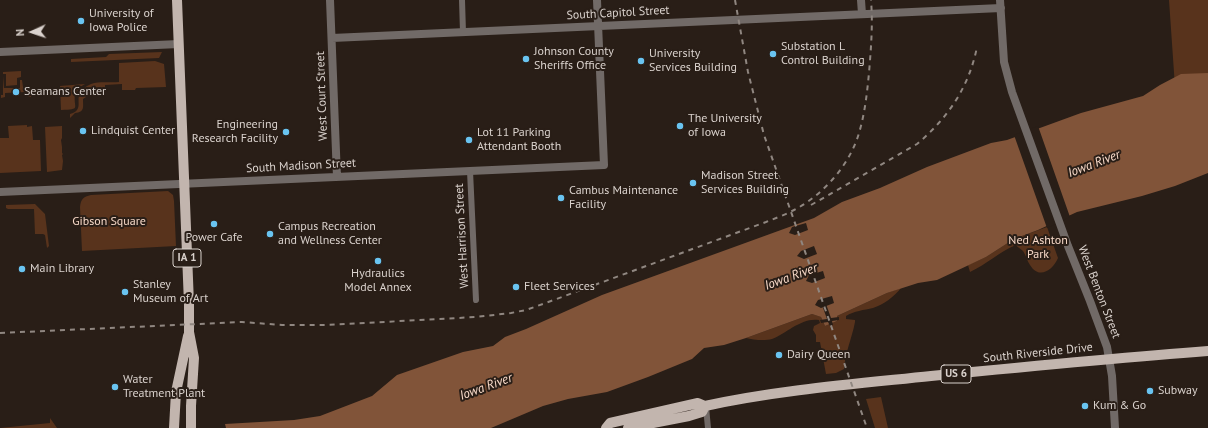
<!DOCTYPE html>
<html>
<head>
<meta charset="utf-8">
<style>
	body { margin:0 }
	#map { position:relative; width:1208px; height:428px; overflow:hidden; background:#291e17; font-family:"PT Sans",sans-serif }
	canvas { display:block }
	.north { position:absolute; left:12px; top:12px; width:40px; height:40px; -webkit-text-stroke:3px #291e17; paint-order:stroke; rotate:267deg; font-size:11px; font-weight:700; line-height:16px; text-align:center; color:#dad2cd }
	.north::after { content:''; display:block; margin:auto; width:14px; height:18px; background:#dad2cd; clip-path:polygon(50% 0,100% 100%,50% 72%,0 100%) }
</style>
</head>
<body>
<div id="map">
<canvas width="1208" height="428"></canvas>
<div class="north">N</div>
</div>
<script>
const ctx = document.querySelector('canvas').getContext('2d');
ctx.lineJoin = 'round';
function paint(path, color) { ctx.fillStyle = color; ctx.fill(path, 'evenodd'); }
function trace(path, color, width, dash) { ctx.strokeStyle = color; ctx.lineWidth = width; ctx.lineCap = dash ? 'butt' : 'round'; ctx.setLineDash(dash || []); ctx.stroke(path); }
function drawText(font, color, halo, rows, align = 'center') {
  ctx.font = font + ' "PT Sans",sans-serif'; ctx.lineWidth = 4; ctx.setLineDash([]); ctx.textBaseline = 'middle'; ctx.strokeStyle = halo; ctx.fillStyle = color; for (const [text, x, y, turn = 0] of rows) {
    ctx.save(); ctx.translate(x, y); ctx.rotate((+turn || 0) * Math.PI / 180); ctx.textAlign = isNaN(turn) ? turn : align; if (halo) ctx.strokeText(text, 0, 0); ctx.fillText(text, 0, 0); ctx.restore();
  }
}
const green = new Path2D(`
	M1169 0H1208V85L1175 87Z
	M162 52 159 58 71 62V59L106 57 109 54Z
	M155 61 164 64 166 87 136 88 135 90H122V84L105 85V96L97 95 91 96 89 95 83 99C83 107 85 112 75 113L70 118V114C89 109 67 94 91 84 99 81 111 83 119 82V63Z
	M21 71V77L17 78V85L6 86V74H3V72Z
	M3 76 4 88H20V80H22L23 87H31V97H26V92L5 93V97L1 98V95H3Z
	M85 84 80 87 75 94C73 109 82 109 61 110L60 86Z
	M27 125V127L32 126 33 140H40L41 171 0 173V138H9L8 126Z
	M62 126V138L61 140 62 147V153L63 154 62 155 63 161 62 170 47 172 45 127Z
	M168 191 173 195 174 201 176 246 82 251 80 207C81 199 83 197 91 195Z
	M35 204 45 214 49 246 47 248 45 235 43 234H35L34 209H8L6 208V205Z
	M1047 227 1058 258C1053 270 1039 280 1030 265 1027 261 1026 255 1023 251 1020 248 1018 248 1016 245 999 252 987 264 970 272L968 265 986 257 1014 239Z
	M901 288C895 296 883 305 873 308 864 310 854 311 846 316V319L855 320V322C852 338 845 353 844 369L836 373 826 374 820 342H816V335L813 330 814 326 820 323 819 320C802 317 787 333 772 339 765 341 753 340 746 338L812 314 821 317 825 326 837 321V316L887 293Z
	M881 397 888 428H875L866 399Z
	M50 418 57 428H0L50 423Z`);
const water = new Path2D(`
	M1208 73V173L1175 186 1142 196 1077 212 1038 230 1014 239 986 257 937 280 918 283 887 293 837 316V321L825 326 821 317 812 314 746 338 724 345 704 348 692 359 648 377 607 392 568 399 543 406 491 428H226L225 424 294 420 320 416 372 396 397 375 463 352 493 346 505 337 526 329 602 295 814 218 842 202 880 188 927 167 991 143 1007 140 1081 113 1143 96 1160 85 1181 74ZM806 223 808 230 795 235 789 233 792 227ZM814 246 817 254 804 259 797 256 801 251ZM823 271 825 278 812 283 806 281 809 275ZM832 296 834 303 821 308 815 305 818 300Z`);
const pier = new Path2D(`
	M1038 126 1070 217 1047 228 1014 135Z
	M826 304 831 318 839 317V320L832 321 833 325 830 326 828 322 821 323 820 320 827 319 822 305Z`);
const minor = new Path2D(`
	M462 0 463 32
	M470 171 476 300
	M706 407 708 428`);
const tertiary = new Path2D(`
	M330 0 337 177
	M861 0 862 14
	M1000 0 1004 62 1012 92 1068 246 1090 301 1107 347 1112 376 1115 428
	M332 38 1001 8
	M0 52 179 44
	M0 192 604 165 597 0`);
const primary = new Path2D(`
	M177 0 189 304V332L194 358 191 406V428
	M174 428 176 392 188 336
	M606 428 610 423 698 403 705 406C779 390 855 384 931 376 1023 367 1115 358 1208 351
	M628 428 689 416 702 412 705 406`);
const rail = new Path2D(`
	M735 0 748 72 764 135 867 428
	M811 205 917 144C948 118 969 87 977 47
	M0 333 242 322 282 325H327L476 317 511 313 526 310 551 301 766 222C776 218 787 214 796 209 825 193 850 164 859 133 865 113 867 93 869 73 871 48 873 25 871 0`);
const markers = [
	[81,21,4,"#69c4f1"],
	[773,54,4,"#69c4f1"],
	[526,59,4,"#69c4f1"],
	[641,61,4,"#69c4f1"],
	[16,92,4,"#69c4f1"],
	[680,126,4,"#69c4f1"],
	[83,131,4,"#69c4f1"],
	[286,132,4,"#69c4f1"],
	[469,140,4,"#69c4f1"],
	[693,183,4,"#69c4f1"],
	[561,198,4,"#69c4f1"],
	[214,224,4,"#69c4f1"],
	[270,234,4,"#69c4f1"],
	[378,261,4,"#69c4f1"],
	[22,269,4,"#69c4f1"],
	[516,287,4,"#69c4f1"],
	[125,292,4,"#69c4f1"],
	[779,355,4,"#69c4f1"],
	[115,387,4,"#69c4f1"],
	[1150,391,4,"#69c4f1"],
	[1085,406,4,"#69c4f1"]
];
const shields = [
	[187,258,28],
	[956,374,30]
];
const shieldNames = [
	["IA 1",187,258],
	["US 6",956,374]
];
const streetNames = [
	["South Capitol Street",618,13,-3],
	["West Court Street",322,96,-92],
	["South Madison Street",301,166,-3],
	["West Harrison Street",462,236,-93],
	["West Benton Street",1099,292,69],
	["South Riverside Drive",1038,353,-6]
];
const poiNames = [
	["University of",89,14],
	["Iowa Police",89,28],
	["Substation L",781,47],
	["Control Building",781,61],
	["Johnson County",534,52],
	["Sheriffs Office",534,66],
	["University",649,54],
	["Services Building",649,68],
	["Seamans Center",24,92],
	["The University",688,119],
	["of Iowa",688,133],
	["Engineering",278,125,"right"],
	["Research Facility",278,139,"right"],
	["Lindquist Center",91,131],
	["Lot 11 Parking",477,133],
	["Attendant Booth",477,147],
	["Madison Street",701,176],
	["Services Building",701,190],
	["Cambus Maintenance",569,191],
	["Facility",569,205],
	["Campus Recreation",278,227],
	["and Wellness Center",278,241],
	["Power Cafe",214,238,"center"],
	["Main Library",30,269],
	["Hydraulics",378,274,"center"],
	["Model Annex",378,288,"center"],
	["Stanley",133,285],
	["Museum of Art",133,299],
	["Fleet Services",524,287],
	["Dairy Queen",787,355],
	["Water",123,380],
	["Treatment Plant",123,394],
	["Subway",1158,391],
	["Kum & Go",1093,406]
];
const parkNames = [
	["Gibson Square",109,222],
	["Ned Ashton",1038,241],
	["Park",1038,255]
];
const waterNames = [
	["Iowa River",1094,164,-21],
	["Iowa River",791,277,-20],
	["Iowa River",486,387,-20]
];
paint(green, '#58331c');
paint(water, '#815439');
paint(pier, '#291e17');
trace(minor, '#716a67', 6);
trace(tertiary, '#716a67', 8);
trace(primary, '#c2b5ae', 10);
trace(rail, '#908781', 2, [5, 5]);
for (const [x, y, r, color] of markers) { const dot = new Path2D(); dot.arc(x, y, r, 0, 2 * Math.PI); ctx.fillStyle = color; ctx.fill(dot); trace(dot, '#291e17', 1.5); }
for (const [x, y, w] of shields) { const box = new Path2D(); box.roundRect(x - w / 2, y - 9, w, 18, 3); ctx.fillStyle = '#291e17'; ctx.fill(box); trace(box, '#dad2cd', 1); }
drawText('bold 11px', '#dad2cd', null, shieldNames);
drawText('12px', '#dad2cd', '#291e17', streetNames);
drawText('12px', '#dad2cd', '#291e17', poiNames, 'left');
drawText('12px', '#f7d9c8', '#291e17', parkNames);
drawText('italic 13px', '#f8dac9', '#291e17', waterNames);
</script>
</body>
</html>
